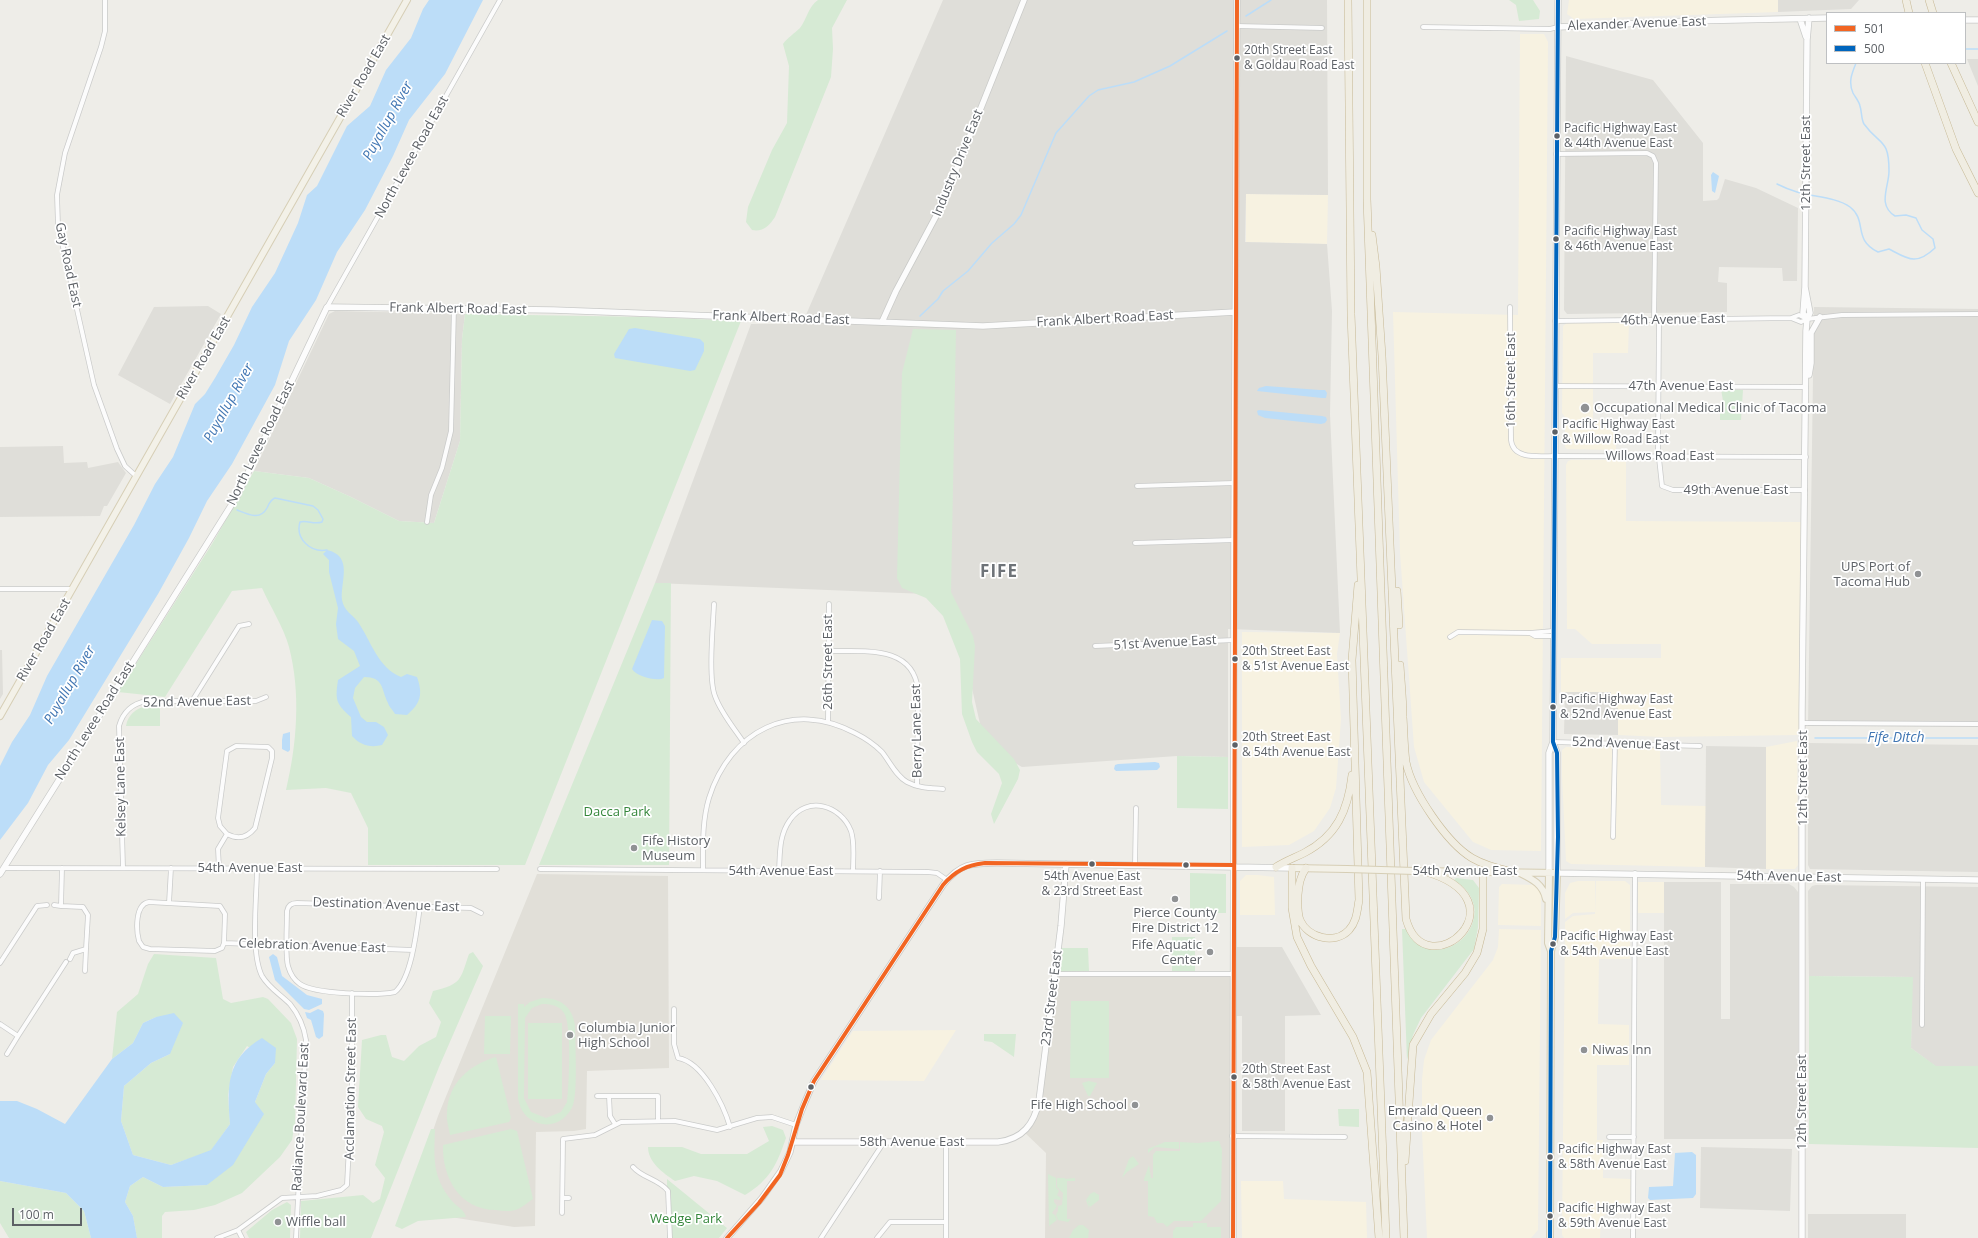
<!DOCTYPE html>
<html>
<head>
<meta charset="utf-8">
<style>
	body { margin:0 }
	#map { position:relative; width:1978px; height:1238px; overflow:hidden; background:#eeede8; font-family:"Open Sans",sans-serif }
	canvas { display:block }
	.legend { position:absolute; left:1826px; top:12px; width:140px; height:52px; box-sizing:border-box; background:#fff; border:1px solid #bec0c2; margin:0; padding:5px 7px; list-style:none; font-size:12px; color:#5d6166 }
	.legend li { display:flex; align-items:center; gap:8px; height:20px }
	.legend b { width:20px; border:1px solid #bec0c2 }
	.scale { position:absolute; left:12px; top:1208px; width:70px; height:18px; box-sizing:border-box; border:2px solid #5d6166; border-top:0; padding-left:5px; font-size:12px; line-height:14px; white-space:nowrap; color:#5d6166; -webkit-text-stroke:3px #fff; paint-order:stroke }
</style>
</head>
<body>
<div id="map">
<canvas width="1978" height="1238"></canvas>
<ul class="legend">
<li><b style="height:5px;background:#f26522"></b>501</li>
<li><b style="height:5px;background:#0065bd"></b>500</li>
</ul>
<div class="scale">100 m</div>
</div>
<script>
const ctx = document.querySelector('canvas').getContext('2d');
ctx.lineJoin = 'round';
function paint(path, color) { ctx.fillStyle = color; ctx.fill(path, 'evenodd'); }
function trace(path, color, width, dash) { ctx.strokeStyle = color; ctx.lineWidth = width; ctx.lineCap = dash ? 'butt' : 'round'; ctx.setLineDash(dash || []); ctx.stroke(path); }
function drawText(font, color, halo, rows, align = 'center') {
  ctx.font = font + ' "Open Sans",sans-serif'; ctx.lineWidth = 3.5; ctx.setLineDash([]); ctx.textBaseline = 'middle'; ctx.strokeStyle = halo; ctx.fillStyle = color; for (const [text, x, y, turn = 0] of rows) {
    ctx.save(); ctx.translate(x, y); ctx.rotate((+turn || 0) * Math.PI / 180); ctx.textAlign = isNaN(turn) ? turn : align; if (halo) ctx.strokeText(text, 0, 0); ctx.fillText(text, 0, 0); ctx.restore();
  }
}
const commercial = new Path2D(`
	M1569 0H1778V12L1574 19 1567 14Z
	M1520 34H1544L1548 42 1541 851 1491 850 1473 842 1424 782 1414 747 1400 553 1393 312 1518 315Z
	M1246 194 1328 195 1327 244 1246 242Z
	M1629 322 1628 353H1593V420L1616 421V450L1567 449 1565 447V417L1562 413 1563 326 1567 323Z
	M1571 460H1626V521L1801 522 1799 735 1661 737 1618 735V708H1611V692H1561V658H1661V644H1592L1575 629H1567L1566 465 1568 461Z
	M1242 632 1340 633 1337 654 1341 719 1336 788 1330 808 1314 831 1289 845 1242 847Z
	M1797 741 1798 865 1795 869H1766V747Z
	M1566 747 1660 748 1661 805 1706 806 1705 867 1571 864 1566 861 1562 776V750Z
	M1246 875H1258L1274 877 1275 915H1240V881Z
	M1578 881H1595V912L1573 913 1565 919V893L1570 883Z
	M1596 881H1625L1630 885V959H1599L1598 1024 1629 1025V1065H1597V1140H1603V1178L1631 1179 1630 1214H1606L1601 1217 1600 1238H1564L1562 1235 1565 922 1573 916 1595 914Z
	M1638 882H1664V913H1638Z
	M1502 884 1535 885 1541 893V926L1498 925 1499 887Z
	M1499 929 1541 930 1538 1230 1531 1238H1427L1422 1132V1080L1424 1060 1431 1040 1493 960 1498 947Z
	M956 1030 924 1081 821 1080 853 1031Z
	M1241 1181H1283L1284 1199 1366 1202 1367 1238H1242Z`);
const industrial = new Path2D(`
	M943 0H1327L1328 195 1246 194 1245 242 1327 244 1332 311 1330 414 1340 633 1228 629V757L1177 756 1022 767 985 746 951 595 655 583 751 324H802Z
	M1778 0H1859L1851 9 1778 12Z
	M1566 56 1653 80 1703 143V201L1717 200 1719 198 1725 179 1756 188 1798 208 1797 281H1783L1782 268 1719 267 1718 282 1727 283V312L1567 314 1564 310Z
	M1967 59H1978V86L1971 69Z
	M208 306 221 314 170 404 118 375 154 307Z
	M1814 307 1978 309V727L1808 726Z
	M335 311 465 314 462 339 460 441 434 523 399 521 351 497 309 478 254 471 329 314Z
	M63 446 64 463 87 462 88 468 118 462 126 473 107 506H104L100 516 0 517V447Z
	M0 650H2L3 694 0 699Z
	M1565 692H1611V708H1618V735L1564 734Z
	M1808 743 1978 745V872L1810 869 1808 865Z
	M1706 746 1766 747V869L1705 867Z
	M1664 882H1721V1019H1730V884H1789L1794 887 1798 892V1139H1664Z
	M1816 885 1978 887V1066H1935L1911 1048 1912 977 1809 976 1808 891 1812 886Z
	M1233 947H1282L1321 1015 1285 1016V1131H1242V1016H1233Z
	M1701 1147 1792 1149 1790 1211 1700 1208Z
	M1808 1214H1906V1238H1808Z`);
const education = new Path2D(`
	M537 874 668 876 669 1068 587 1071 586 1129 574 1131 536 1132 535 1226 514 1227 406 1210 438 1116Z
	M1054 974H1233V1238H1045L1046 1153 1024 1132 1035 1115Z`);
const green = new Path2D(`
	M818 0H847L832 28 833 49 831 77 775 217C769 226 763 232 752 230L746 222 748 207 772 150 787 123 789 66 783 44C788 37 794 34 800 28 807 19 808 7 818 0Z
	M1509 0H1533L1540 11 1539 19 1519 21 1516 5Z
	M465 314 649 317 741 321 525 865H368V828L351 793 326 788 286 790C297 744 301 693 289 647 284 628 270 606 262 588L232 591 165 697 118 692 212 544 254 471 309 478 351 497 399 521 434 523 460 441 462 339Z
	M913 329 956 330 951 592 973 636 975 646 972 702 976 719 1014 759 1020 770 1018 779 994 824 991 814 1002 783 999 774 977 752 972 742 962 714 960 659 943 616 926 598 902 588 897 578 902 373Z
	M1721 389 1743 390 1741 420H1720V412L1723 401Z
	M655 583H671L669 865H539Z
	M146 706H160V726H126C128 715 135 709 146 706Z
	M1177 756 1228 757V809L1177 808Z
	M1190 873 1226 874V913H1190Z
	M1456 878 1473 880 1479 888 1478 927 1474 949 1421 1018 1413 1035 1407 1060 1402 929H1406C1440 984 1509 914 1454 880Z
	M1172 937H1195V971H1172Z
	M1061 948H1088L1089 971 1056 972Z
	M473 952 483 966 439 1067 371 1238H300L301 1201 363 1195 373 1203 380 1199 385 1178 375 1165 384 1132 382 1126 366 1119 358 1107 362 1040 381 1035H386L392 1057 404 1061 419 1046 436 1037 441 1022 429 1003 433 991C462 984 460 980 469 954Z
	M154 954 216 958 223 999 231 1003 263 997 268 999 291 1023 297 1039 295 1123 292 1140 280 1157 242 1193 215 1205 194 1210 165 1212 162 1216V1238H137L133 1216 125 1202 130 1186 143 1177 163 1187 207 1185 255 1102 266 1074 275 1063 247 1046 233 1067 228 1095 230 1124 211 1151 171 1165 133 1155 121 1121 124 1086 151 1063 170 1054 156 1017 143 1023 133 1043 112 1059 117 1012 138 994 148 964Z
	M1809 976 1913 977 1911 1048 1936 1066H1978V1148L1809 1144Z
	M542 998C560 998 572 1006 575 1025 575 1042 578 1091 573 1105 568 1119 553 1128 538 1123 526 1119 520 1110 518 1098V1004H524V1007L530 1002ZM542 1004C550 1004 559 1005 564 1013 572 1025 569 1085 567 1102L561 1112 546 1118 531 1112 524 1098 525 1018 532 1008Z
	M1071 1001H1109V1078H1070Z
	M485 1016H511L510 1054H484Z
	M528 1023H562V1099H528Z
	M984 1034H1016L1014 1057 992 1042 984 1041Z
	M496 1057 511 1118 509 1122 450 1135C449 1128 446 1120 447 1113 448 1083 469 1065 496 1057Z
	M1089 1081 1097 1083 1090 1096H1088L1082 1083Z
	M1338 1109H1359V1127L1339 1126Z
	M772 1126 783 1130 786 1138C777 1164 770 1180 745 1195L717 1181 694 1176 675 1181C663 1173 648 1162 648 1147H682L701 1154H747L769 1141 763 1127Z
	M431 1129H435C434 1158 432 1177 452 1201 457 1207 464 1209 466 1217L418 1221 402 1229 395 1226Z
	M511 1129 517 1131 533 1199C528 1202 523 1207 518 1209 511 1212 503 1211 496 1210 460 1210 442 1178 443 1145Z
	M1219 1141 1222 1149 1221 1201 1201 1221H1174L1167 1227 1163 1223H1157L1154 1217 1148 1216V1181H1144V1179L1149 1165 1151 1178H1153V1155L1156 1151H1180V1142L1198 1143Z
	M1165 1142H1179V1149L1155 1147 1148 1153V1149Z
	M1133 1156 1139 1164 1127 1172 1122 1178 1129 1159Z
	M1048 1174 1056 1178V1187L1059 1191 1057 1195 1061 1198 1060 1200 1054 1199V1202L1057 1206 1052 1213 1055 1215 1057 1220 1049 1226Z
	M1057 1178H1065V1179L1075 1178V1181H1067V1219H1071L1068 1222 1058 1220 1056 1215 1058 1211V1206L1062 1205 1063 1193 1057 1187Z
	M667 1179 727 1228 719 1238H667Z
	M0 1181 66 1193 84 1211 91 1238H9L0 1223Z
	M1094 1192 1099 1195V1200L1090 1207 1088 1203 1091 1201 1088 1202 1089 1209 1086 1200 1090 1194Z
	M287 1202 291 1205 290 1238H249L246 1232 272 1210Z
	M1193 1223H1207V1227H1221V1238H1173V1231L1176 1227H1193Z
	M1079 1225H1083L1089 1230 1088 1238H1069L1073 1230Z`);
const water = new Path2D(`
	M429 0H483L445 74 409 120 393 156 365 210 337 252 316 300 289 341 275 385 232 464 207 501 189 538 158 594 69 740 48 765 28 803 0 840V766L12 742 30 715 47 676 134 525 155 484 173 457 195 404 205 394 215 378 234 345 252 307 275 273 298 223 307 195 317 186 347 126 370 106 386 70 411 38 423 9Z
	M1713 172 1719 176 1715 193 1712 191 1711 175Z
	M635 328 700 339 704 343V351L695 370 690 371 615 358 614 354 629 329Z
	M1266 386 1320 390H1325L1327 393 1326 398H1322L1257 391 1259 388Z
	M1259 410 1322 416 1326 417 1327 420 1325 423 1321 424 1265 418 1258 415 1257 411Z
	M327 550C354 556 340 582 342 600 344 611 352 614 358 622 371 641 378 668 401 677L407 674 417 677C423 694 421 703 407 715L395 714C393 710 389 707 388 703 381 689 384 677 364 677L355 688 353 698 361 717 367 722H376L384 727 388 735 382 745C370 748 360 745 352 736L351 717C336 704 335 700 338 680L360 666 354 651 338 639 336 624 338 608 329 572V560L323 554Z
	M652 620 662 621 665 626 664 678C657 682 636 676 632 669Z
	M290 732V750L288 752 282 749V740L283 734Z
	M1155 762 1159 763 1160 767 1157 770 1116 771 1114 769 1115 765 1118 764Z
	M273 954 277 957 282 976 286 979 307 995 322 999V1004L309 1010 304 1009 275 980 269 957Z
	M318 1009 323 1011 324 1014 323 1036 319 1039 316 1037 311 1020 307 1018 305 1012 310 1013Z
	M174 1013 183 1023 170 1054 151 1063 124 1086 121 1121 133 1155 171 1165 211 1150 230 1124C227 1086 226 1059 262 1038L276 1048 275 1063 266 1074 255 1102 264 1114 233 1165 207 1185 163 1187 143 1177 130 1186 125 1202 133 1216 137 1238H91L84 1211 66 1193 0 1181V1101H17L37 1109 65 1124 112 1059 133 1043 143 1023 156 1017Z
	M1692 1152 1696 1155V1194L1693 1198 1650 1200 1648 1198 1649 1187 1673 1186 1675 1153Z`);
const stream = new Path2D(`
	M1246 16 1271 0
	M1965 49H1978
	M1777 184C1783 187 1790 190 1797 192 1813 197 1836 197 1850 207 1868 221 1852 239 1878 252L1889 249C1908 259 1916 266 1935 248L1933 239 1922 230 1916 218 1906 215 1895 216C1877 205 1889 187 1889 171 1889 138 1880 146 1864 124 1861 119 1862 112 1860 106 1859 101 1855 97 1853 93 1848 82 1852 73 1856 63
	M920 316 938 299 943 291 968 271 992 243 1014 224 1021 215 1056 133 1089 96 1098 90 1134 82 1170 66 1227 31
	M237 510C247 514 260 521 267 508 269 504 270 500 275 498L313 506 318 510 323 519 322 522C314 525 308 520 300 522 295 539 311 553 327 550
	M1815 738H1978`);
const street = new Path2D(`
	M105 0V31L101 47 65 153 57 195 58 225 94 385 117 449 125 466 136 476
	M1237 26 1322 28
	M1423 27 1550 29 1558 27
	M1556 154 1647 153 1653 156 1656 163 1654 320
	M327 307 500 0
	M1510 307 1511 440C1513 460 1539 456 1555 456L1806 457
	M1791 318 1799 315 1805 318
	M1659 320 1658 449 1662 486 1673 490H1805
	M1555 321 1791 318 1801 322 1807 319 1842 315 1978 314
	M1555 386 1806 387
	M1137 486 1234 483
	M427 522 431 495 442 468 451 431 454 308
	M1135 543 1234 540
	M0 589H72
	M714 604C713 626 708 678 715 696 721 713 734 728 744 743
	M1553 631 1530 633 1535 636H1553
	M1450 637 1458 632 1530 633
	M1095 646 1234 640
	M828 651C863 652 913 644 918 690L917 786
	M192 701 239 626 249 624
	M828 721 829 604
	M1802 723 1978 724
	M1553 742 1700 746
	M1613 837 1615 744
	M1135 865 1136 808
	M4 868 497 869
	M62 868 61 906 83 907 88 915 86 949 73 953 70 959
	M123 868 119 726C123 712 131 704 146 701H256L266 697
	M219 868 218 849 227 834 220 826 218 818 227 751 236 746 268 747 272 751V758L255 828C247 838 238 840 227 834
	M257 868C257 896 250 952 262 976 269 988 280 994 290 1004 299 1015 304 1027 306 1040L296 1238
	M540 869 928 872 937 873 947 880
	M703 870C703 846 702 821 709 798 730 731 792 699 855 733 865 738 874 744 882 752 890 762 896 776 907 782 918 788 931 788 943 789
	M779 871C780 853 779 835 790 820 807 795 841 805 851 831 855 843 853 858 853 871
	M879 898 880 871
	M169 903 171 868
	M54 905 61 906
	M420 906C417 928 412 978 395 992 377 996 314 994 300 984 294 980 290 973 288 966 285 956 287 924 287 911 288 905 292 903 297 903L471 908 481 913
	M224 943 225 914 220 906 149 902C135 904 136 930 139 941L143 947 150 949 215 951 222 948 224 943 413 950
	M0 963 37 906 47 905
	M85 971 86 949
	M1054 974H1233
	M674 1009V1044L678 1058C703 1062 724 1106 730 1127
	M0 1024 18 1036 66 962
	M1922 1025 1923 880
	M7 1054 18 1036
	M597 1096H658V1120
	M609 1096 610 1116 615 1124
	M1232 1136 1345 1137
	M1609 1137H1634
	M633 1167C642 1178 659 1179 668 1191L670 1238
	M563 1198H569
	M562 1213 563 1139 595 1135 621 1122 675 1121 717 1130 757 1118 772 1117 796 1125
	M238 1230 242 1238
	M217 1238 238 1230 282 1198 317 1196 341 1190 347 1185 352 1086V993
	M821 1238 884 1142
	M877 1238 890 1222H946
	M946 1238V1142
	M1633 1238 1635 873`);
const secondary = new Path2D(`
	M1800 19 1806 37
	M1965 20H1978
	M1558 27 1688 21 1827 18
	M1807 319 1803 313 1805 287 1807 40 1809 18
	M882 322 896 291 943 203 1024 0
	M1809 375 1811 363V333L1820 317
	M1553 742 1557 753V873L1978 880
	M1549 872V753L1553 742 1558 0
	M0 874 237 496 327 307 553 310 983 326 1235 312
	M793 1142H998C1023 1139 1034 1124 1039 1101L1061 926 1066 864
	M727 1238 762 1198 781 1171 790 1152 796 1125 805 1102 814 1081 943 885C960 863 972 863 997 863L1292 868
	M1233 1238 1234 540 1237 0
	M1802 1238V713L1806 331 1807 319 1810 313 1805 287`);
const primary = new Path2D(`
	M0 716 407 0
	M1292 868 1347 869
	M1415 871 1557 873 1555 937 1551 951 1550 1238
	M1549 872 1548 943 1551 951
	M1520 873C1532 879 1543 884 1546 899`);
const highway = new Path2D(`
	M1348 0 1351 314 1386 1238
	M1367 0V199L1404 1238
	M1906 0 1909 13
	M1929 0 1933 13
	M1925 63 1956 149 1978 193
	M1951 63 1978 122
	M1372 235 1376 267 1382 356 1406 919C1426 991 1529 900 1423 871
	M1397 591 1399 625
	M1400 665C1401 682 1403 700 1403 717 1404 732 1404 747 1406 762 1412 792 1447 843 1472 858 1484 865 1499 869 1513 872
	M1276 867C1285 861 1294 858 1304 853 1337 836 1348 810 1352 775
	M1292 868V908L1297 937 1311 966 1353 1037 1367 1072 1379 1238
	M1306 868C1300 877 1299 884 1298 895 1298 903 1297 912 1300 920 1308 938 1335 945 1349 930 1357 921 1357 911 1359 900L1352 660 1358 585
	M1405 1161 1413 1045 1431 1014 1465 973 1477 953 1483 929V872`);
const primaryBridge = new Path2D(`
	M1347 869 1415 871`);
const bus1 = new Path2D(`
	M727 1238 759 1203 780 1175 788 1155 802 1109 814 1081 943 885C955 871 967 865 985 863L1234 865
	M1233 1238 1237 0`);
const bus2 = new Path2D(`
	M1550 1238 1551 951 1555 937 1558 837 1557 753 1553 742 1558 0`);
const markers = [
	[1237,58,3.5,"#5d6166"],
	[1557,136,3.5,"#5d6166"],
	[1556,239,3.5,"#5d6166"],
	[1585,408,5,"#909294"],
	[1555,432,3.5,"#5d6166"],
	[1918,574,4,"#909294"],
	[1235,659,3.5,"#5d6166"],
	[1553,707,3.5,"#5d6166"],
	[1235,745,3.5,"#5d6166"],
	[634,848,4,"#909294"],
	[1092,864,3.5,"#5d6166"],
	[1186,865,3.5,"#5d6166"],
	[1175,899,4,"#909294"],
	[1553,944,3.5,"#5d6166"],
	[1210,952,4,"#909294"],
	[570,1035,4,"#909294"],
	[1584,1050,4,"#909294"],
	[1234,1077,3.5,"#5d6166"],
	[811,1087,3.5,"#5d6166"],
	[1135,1105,4,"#909294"],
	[1490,1118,4,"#909294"],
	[1550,1157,3.5,"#5d6166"],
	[1550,1216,3.5,"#5d6166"],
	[278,1222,4,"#909294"]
];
const busNames = [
	["20th Street East",1244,51],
	["& Goldau Road East",1244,66],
	["Pacific Highway East",1564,129],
	["& 44th Avenue East",1564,144],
	["Pacific Highway East",1564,232],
	["& 46th Avenue East",1564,247],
	["Pacific Highway East",1562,425],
	["& Willow Road East",1562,440],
	["20th Street East",1242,652],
	["& 51st Avenue East",1242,667],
	["Pacific Highway East",1560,700],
	["& 52nd Avenue East",1560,715],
	["20th Street East",1242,738],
	["& 54th Avenue East",1242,753],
	["54th Avenue East",1092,877,"center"],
	["& 23rd Street East",1092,892,"center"],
	["Pacific Highway East",1560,937],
	["& 54th Avenue East",1560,952],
	["20th Street East",1242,1070],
	["& 58th Avenue East",1242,1085],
	["Pacific Highway East",1558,1150],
	["& 58th Avenue East",1558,1165],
	["Pacific Highway East",1558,1209],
	["& 59th Avenue East",1558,1224]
];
const streetNames = [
	["Alexander Avenue East",1637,24,-2],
	["River Road East",364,76,-60],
	["North Levee Road East",412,157,-61],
	["Industry Drive East",958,163,-68],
	["12th Street East",1806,163,-90],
	["Gay Road East",68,265,78],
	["Frank Albert Road East",458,309,1],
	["Frank Albert Road East",781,318,2],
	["Frank Albert Road East",1105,319,-3],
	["46th Avenue East",1673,320,-1],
	["River Road East",204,358,-60],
	["16th Street East",1511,380,-90],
	["47th Avenue East",1681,386],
	["North Levee Road East",261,443,-64],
	["Willows Road East",1660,456],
	["49th Avenue East",1736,490],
	["River Road East",44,640,-60],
	["51st Avenue East",1165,643,-3],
	["26th Street East",828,662,-90],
	["52nd Avenue East",197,702,-1],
	["North Levee Road East",95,721,-58],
	["Berry Lane East",917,731,-91],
	["52nd Avenue East",1626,744,2],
	["12th Street East",1803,778,-90],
	["Kelsey Lane East",121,787,-91],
	["54th Avenue East",250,868],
	["54th Avenue East",781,871],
	["54th Avenue East",1465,871],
	["54th Avenue East",1789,877,1],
	["Destination Avenue East",386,905,2],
	["Celebration Avenue East",312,946,2],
	["23rd Street East",1052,998,-83],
	["Acclamation Street East",351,1089,-89],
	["12th Street East",1802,1102,-90],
	["Radiance Boulevard East",301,1117,-87],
	["58th Avenue East",912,1142]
];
const poiNames = [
	["Occupational Medical Clinic of Tacoma",1594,408],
	["UPS Port of",1910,567,"right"],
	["Tacoma Hub",1910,582,"right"],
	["Fife History",642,841],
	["Museum",642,856],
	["Pierce County",1175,913,"center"],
	["Fire District 12",1175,928,"center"],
	["Fife Aquatic",1202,945,"right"],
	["Center",1202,960,"right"],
	["Columbia Junior",578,1028],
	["High School",578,1043],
	["Niwas Inn",1592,1050],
	["Fife High School",1127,1105,"right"],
	["Emerald Queen",1482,1111,"right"],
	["Casino & Hotel",1482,1126,"right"],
	["Wiffle ball",286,1222]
];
const parkNames = [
	["Dacca Park",617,812],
	["Wedge Park",686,1219]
];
const waterNames = [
	["Puyallup River",388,121,-61],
	["Puyallup River",229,403,-61],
	["Puyallup River",70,685,-60],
	["Fife Ditch",1896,738]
];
const districtNames = [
	["FIFE",999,572]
];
paint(commercial, '#f7f2e1');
paint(industrial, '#dfded9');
paint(education, '#e1dfd8');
paint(green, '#d6ead4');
paint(water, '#bcddf8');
trace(stream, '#bcddf8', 1.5);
trace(street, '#cacbca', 5.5);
trace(secondary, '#c9cac8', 7);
trace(primary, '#d6ceb5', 8);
trace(highway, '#c6b894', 8);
trace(street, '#fcfcfc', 4);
trace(secondary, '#fcfcfc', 5.5);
trace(primary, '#f3f1e8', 6);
trace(highway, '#f0ede2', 7);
trace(primaryBridge, '#d6ceb5', 8, []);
trace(primaryBridge, '#f3f1e8', 6);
trace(bus1, '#f26522', 4);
trace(bus2, '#0065bd', 4);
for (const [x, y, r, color] of markers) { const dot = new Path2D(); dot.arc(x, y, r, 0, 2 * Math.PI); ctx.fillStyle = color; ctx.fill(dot); trace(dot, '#fff', 1.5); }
drawText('12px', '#5d6166', '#fff', busNames, 'left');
drawText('13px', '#5d6166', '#fff', streetNames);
drawText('13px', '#5d6166', '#fff', poiNames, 'left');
drawText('13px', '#34863a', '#fff', parkNames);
drawText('italic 14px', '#4176b3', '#fff', waterNames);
ctx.letterSpacing = '1px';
drawText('bold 17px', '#6e7378', '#fff', districtNames);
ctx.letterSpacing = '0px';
</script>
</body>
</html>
